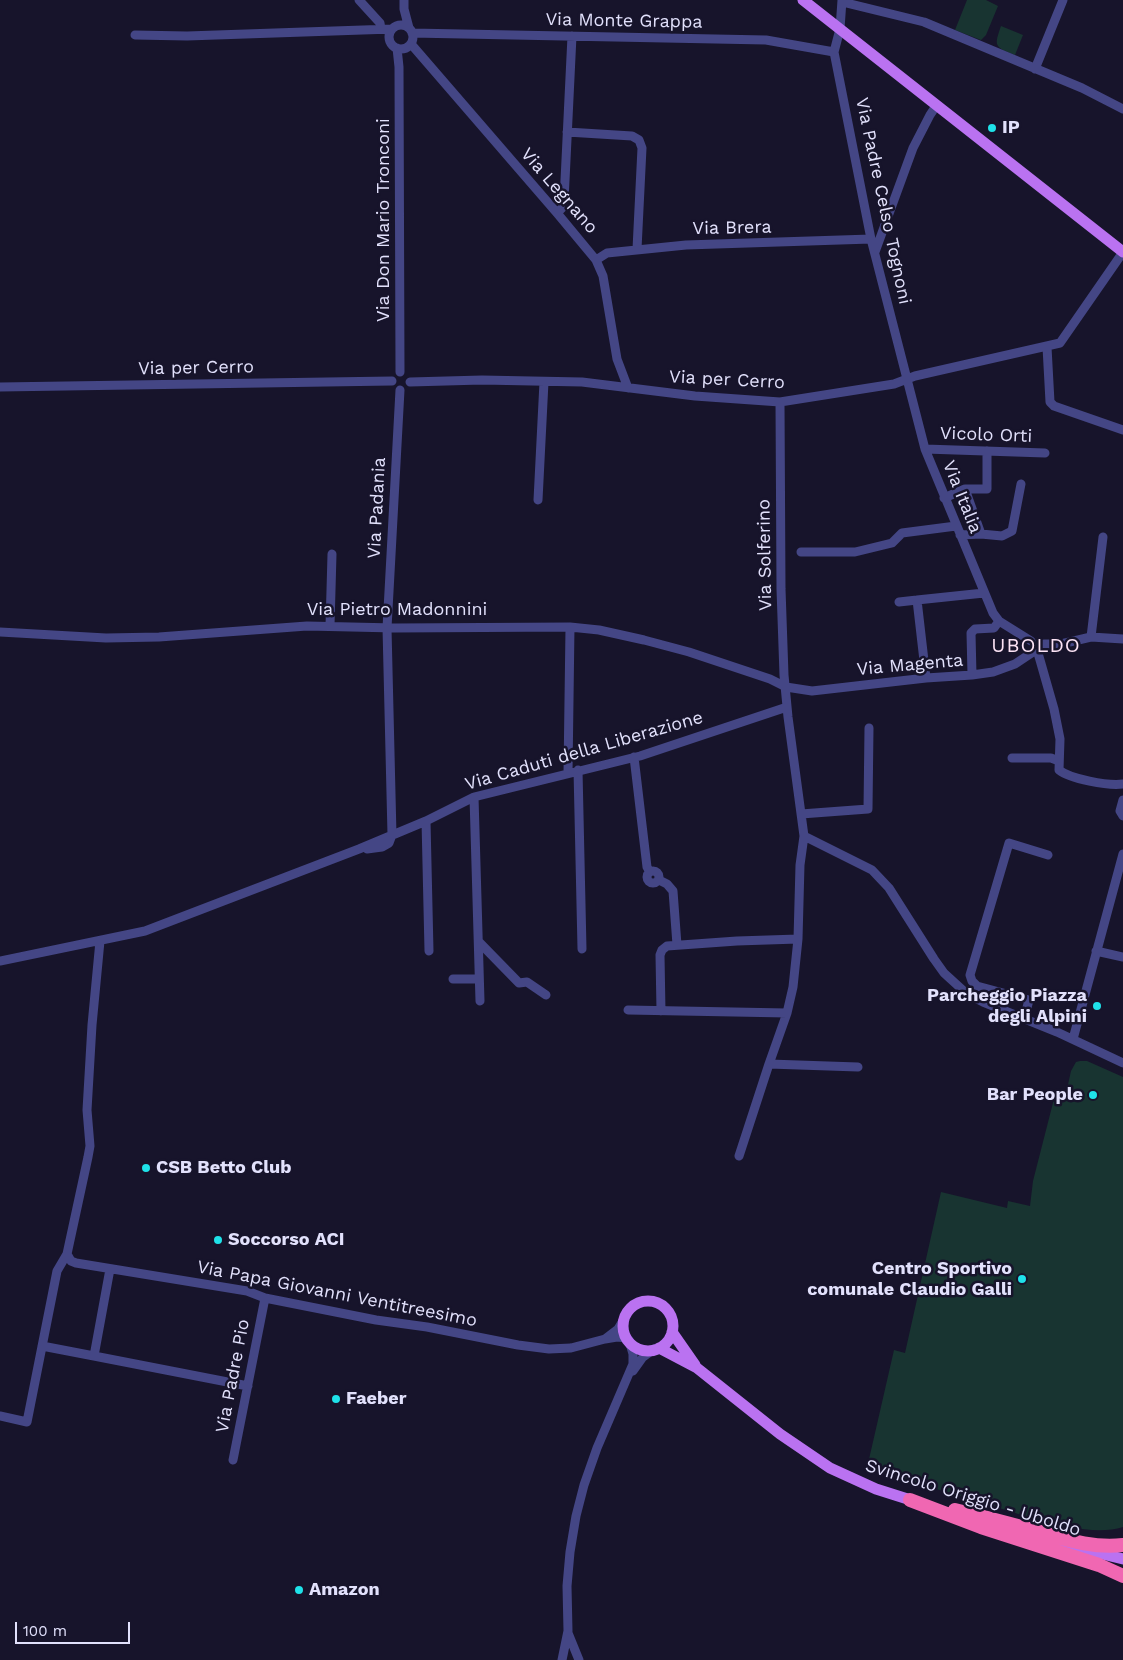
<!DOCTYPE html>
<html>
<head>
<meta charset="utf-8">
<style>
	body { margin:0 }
	#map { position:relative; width:1123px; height:1660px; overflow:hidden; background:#17142b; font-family:"Work Sans",sans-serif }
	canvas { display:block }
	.scale { position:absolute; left:15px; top:1622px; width:115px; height:22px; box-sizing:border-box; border:2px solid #e2e1fc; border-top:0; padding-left:6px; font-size:15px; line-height:18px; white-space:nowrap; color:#e2e1fc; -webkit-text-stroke:4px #17142b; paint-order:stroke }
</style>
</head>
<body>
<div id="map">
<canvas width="1123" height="1660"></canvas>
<div class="scale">100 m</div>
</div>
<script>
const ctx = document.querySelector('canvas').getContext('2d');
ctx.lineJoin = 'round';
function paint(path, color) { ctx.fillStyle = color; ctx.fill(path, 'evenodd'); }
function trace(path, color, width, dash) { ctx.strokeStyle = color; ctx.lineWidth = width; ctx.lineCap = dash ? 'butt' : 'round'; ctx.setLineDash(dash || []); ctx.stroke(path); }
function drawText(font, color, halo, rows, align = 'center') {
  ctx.font = font + ' "Work Sans",sans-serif'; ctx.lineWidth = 5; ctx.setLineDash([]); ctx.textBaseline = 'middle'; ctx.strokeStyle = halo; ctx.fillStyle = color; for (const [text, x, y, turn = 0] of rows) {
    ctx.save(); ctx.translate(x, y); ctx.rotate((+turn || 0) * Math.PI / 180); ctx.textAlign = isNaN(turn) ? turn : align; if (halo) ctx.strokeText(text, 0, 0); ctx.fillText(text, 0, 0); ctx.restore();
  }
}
const green = new Path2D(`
	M967 0H986L998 6 986 35 981 40 955 30Z
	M1001 26 1023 35 1015 55C994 47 994 46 1001 26Z
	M1080 1061H1087L1123 1077V1527C1085 1539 1019 1514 981 1502 943 1491 905 1480 867 1468L894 1350 905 1353 941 1192 1007 1208 1008 1201 1030 1206 1033 1181 1055 1095 1065 1098 1071 1071 1076 1062Z`);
const minor = new Path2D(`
	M359 0 380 23 381 29
	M404 0V9L409 28
	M842 0 840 29 834 52 871 239 925 449 993 613 999 621 1031 641
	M842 2 924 22 1082 88 1123 109
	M389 37a12 12 0 1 1 24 0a12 12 0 1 1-24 0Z
	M412 33 766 40 834 52
	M135 35 187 36 392 29
	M411 44 557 213 596 260 603 276 617 359 628 388
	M397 48 399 67 400 372
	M1035 69 1063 0
	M567 132 632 136 639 140 642 148 637 249
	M557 213 562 208 564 201 572 36
	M875 252 913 148 930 115 936 106
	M596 260 607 253 686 245 871 239
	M1047 347 1050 402 1054 406 1123 430
	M410 382 482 380 582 382 695 396 780 402 894 384 915 376 1060 343 1123 252
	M0 387 392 381
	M925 449 1045 453
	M944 498 965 489H987V451
	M538 500 544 382
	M981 534 1002 536 1012 531 1021 484
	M960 535 981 534 965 489
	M801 552H855L892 543 902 533 956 526
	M899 602 917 600
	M330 626 332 554
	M0 632 106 638 159 637 307 626 395 628 570 627 599 630 644 640 689 652 770 679 786 687 812 691 926 678 972 675 993 672 1015 664 1033 652
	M1091 637 1103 537
	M1044 644H1061L1091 637 1123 639
	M1038 653 1054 709 1060 739 1059 770C1070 779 1108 786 1123 784
	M972 675 971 633 975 629 994 628 999 621
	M926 678 917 600 984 593
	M634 757 647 867 650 872
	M1012 758H1051L1059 761
	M578 770 582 949
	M568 773 570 627
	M474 797 480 1001
	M1123 800 1120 811 1123 816
	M801 814 868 809 869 728
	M426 821 429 951
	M804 836 872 870 889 888 934 959 944 973 967 994 983 1002 1057 1032 1123 1063
	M367 849 382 847 389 843 392 835 387 628 400 390
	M647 877a6 6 0 1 1 12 0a6 6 0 1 1-12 0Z
	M659 880 667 884 673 891 677 945
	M479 942 519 983 527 982 546 995
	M1096 951 1123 957
	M0 961 145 931 359 849 426 821 474 797 640 756 787 707
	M453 979H479
	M628 1010 787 1013
	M661 1011 660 955 662 950 667 946 737 941 798 939
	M1024 1019 1029 1000 977 986 972 981 970 975 1009 843 1048 855
	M1073 1039 1123 854
	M769 1064 858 1067
	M739 1156 769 1064 787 1013 793 987 798 939 800 865 804 836 788 717 784 675 781 589 780 402
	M67 1254 71 1261 76 1263 247 1291 265 1298 376 1320 427 1327 518 1345 549 1349 571 1348 605 1339
	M110 1269 94 1356 248 1386
	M624 1319 618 1329 605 1339 617 1337 627 1338
	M42 1346 94 1356
	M633 1371 643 1357 654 1349
	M0 1416 27 1422 57 1271 67 1254 88 1157 90 1146 87 1110 92 1025 100 941
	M233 1460 265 1298
	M568 1633 579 1660
	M562 1660 568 1631 567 1586 570 1552 576 1516 584 1485 597 1448 633 1364V1354L629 1340`);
const major = new Path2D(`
	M803 0 1123 252
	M623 1326a25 25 0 1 1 50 0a25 25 0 1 1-50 0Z
	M672 1332 695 1365
	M659 1348 697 1368 780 1434 830 1468 876 1489 917 1502
	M1057 1543 1123 1559`);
const highway = new Path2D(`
	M910 1500 981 1527 1099 1565 1123 1576
	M955 1510C981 1516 1007 1523 1033 1530 1062 1538 1092 1549 1123 1545`);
const markers = [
	[992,128,5,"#1fe2e9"],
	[1097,1006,5,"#1fe2e9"],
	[1093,1095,5,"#1fe2e9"],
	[146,1168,5,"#1fe2e9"],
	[218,1240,5,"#1fe2e9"],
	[1022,1279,5,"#1fe2e9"],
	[336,1399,5,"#1fe2e9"],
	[299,1590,5,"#1fe2e9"]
];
const streetNames = [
	["Via Monte Grappa",624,21,1],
	["Via Legnano",559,191,49],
	["Via Padre Celso Tognoni",883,201,78],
	["Via Don Mario Tronconi",384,220,-90],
	["Via Brera",732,228,-1],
	["Via per Cerro",196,368,-1],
	["Via per Cerro",727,380,3],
	["Vicolo Orti",986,435,2],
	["Via Italia",962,497,68],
	["Via Padania",377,508,-87],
	["Via Solferino",765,555,-91],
	["Via Pietro Madonnini",397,610],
	["Via Magenta",910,665,-5],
	["Via Caduti della Liberazione",584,751,-16],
	["Via Papa Giovanni Ventitreesimo",337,1294,11],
	["Via Padre Pio",233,1376,-79],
	["Svincolo Origgio - Uboldo",973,1498,17]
];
const poiNames = [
	["IP",1002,128],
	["Parcheggio Piazza",1087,996,"right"],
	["degli Alpini",1087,1017,"right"],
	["Bar People",1083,1095,"right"],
	["CSB Betto Club",156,1168],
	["Soccorso ACI",228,1240],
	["Centro Sportivo",1012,1269,"right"],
	["comunale Claudio Galli",1012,1290,"right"],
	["Faeber",346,1399],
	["Amazon",309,1590]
];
const quarterNames = [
	["UBOLDO",1036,646]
];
paint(green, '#183431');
trace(minor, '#444685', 9);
trace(major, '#ba72f1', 11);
trace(highway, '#f067b2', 14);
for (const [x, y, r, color] of markers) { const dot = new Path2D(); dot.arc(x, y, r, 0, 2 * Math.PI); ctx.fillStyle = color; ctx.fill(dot); trace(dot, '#17142b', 2); }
drawText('18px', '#e2e1fc', '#17142b', streetNames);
drawText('bold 18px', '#e2e1fc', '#17142b', poiNames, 'left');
ctx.letterSpacing = '1px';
drawText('20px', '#fce3f5', '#17142b', quarterNames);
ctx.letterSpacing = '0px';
</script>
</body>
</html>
